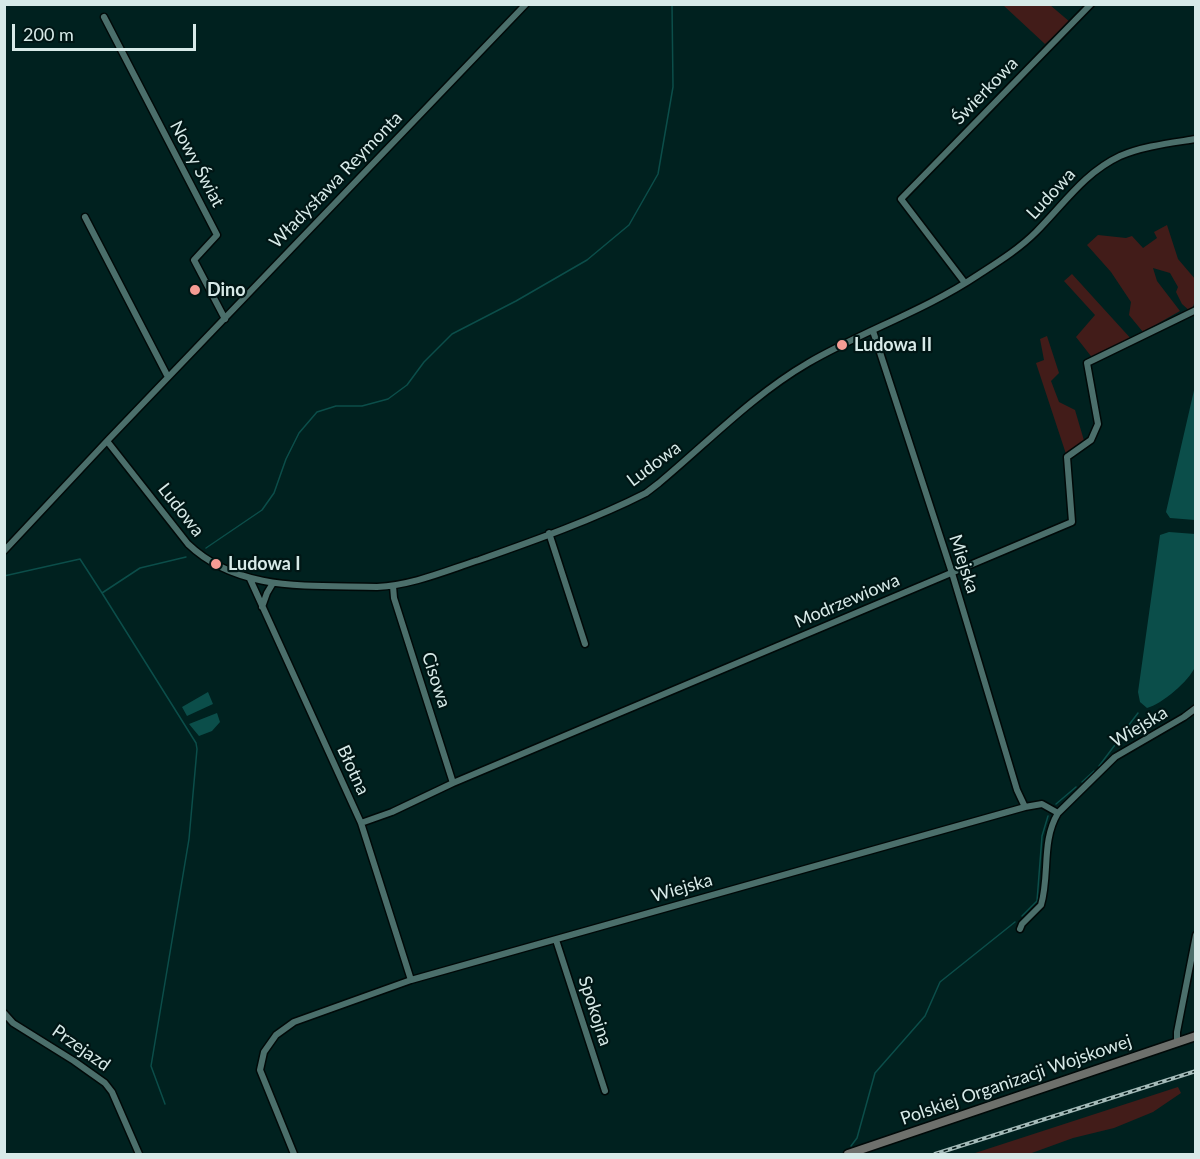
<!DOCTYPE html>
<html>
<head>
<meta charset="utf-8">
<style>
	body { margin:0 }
	#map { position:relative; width:1200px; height:1159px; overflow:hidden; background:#00211f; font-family:Lato,sans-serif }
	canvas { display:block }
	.frame { position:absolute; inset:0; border:6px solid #d7eae8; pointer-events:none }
	.scale { position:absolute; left:12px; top:24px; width:184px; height:27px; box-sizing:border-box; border:3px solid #d7eae8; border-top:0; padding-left:8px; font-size:18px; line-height:21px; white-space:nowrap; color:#d7eae8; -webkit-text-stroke:4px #001615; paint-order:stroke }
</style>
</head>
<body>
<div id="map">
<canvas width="1200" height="1159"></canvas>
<div class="frame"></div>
<div class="scale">200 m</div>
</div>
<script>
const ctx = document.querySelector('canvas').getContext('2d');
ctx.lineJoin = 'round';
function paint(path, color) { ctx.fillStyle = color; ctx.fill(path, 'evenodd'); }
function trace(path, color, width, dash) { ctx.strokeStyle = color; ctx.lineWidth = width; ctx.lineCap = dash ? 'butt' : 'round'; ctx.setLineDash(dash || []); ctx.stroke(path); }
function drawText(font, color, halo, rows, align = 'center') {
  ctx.font = font + ' Lato,sans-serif'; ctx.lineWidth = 4.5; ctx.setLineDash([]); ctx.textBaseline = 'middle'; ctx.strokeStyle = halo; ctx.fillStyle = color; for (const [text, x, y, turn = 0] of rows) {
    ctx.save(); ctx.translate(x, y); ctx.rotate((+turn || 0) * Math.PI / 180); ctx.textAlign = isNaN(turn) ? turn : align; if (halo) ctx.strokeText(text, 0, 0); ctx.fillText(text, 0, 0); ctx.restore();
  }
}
const green = new Path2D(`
	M1003 5H1050L1070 22 1045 44Z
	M1167 225 1178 259 1195 279V301L1191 312 1182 304 1176 292 1178 287 1170 273 1153 268 1157 281 1180 311 1143 332 1129 315 1131 302 1111 272 1087 245 1098 235 1126 238 1132 236 1143 248 1157 238 1154 232Z
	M1072 274 1133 341 1094 360 1076 337 1095 315 1064 281Z
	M1047 336 1059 373 1051 381 1059 402 1075 410 1085 444 1067 457 1036 363 1044 360 1040 339Z
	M1178 1087 1181 1093 1153 1112 1114 1128 1073 1138 1029 1154H972Z`);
const water = new Path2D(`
	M1195 386V520L1170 518 1166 512Z
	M1169 532 1195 534V667C1189 681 1162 704 1147 708L1140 702 1138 692 1160 535Z
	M208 692 213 704 187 716 182 707Z
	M217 713 220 722 212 731 199 736 189 724Z`);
const stream = new Path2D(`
	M206 548 262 510 274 493 286 459 299 433 317 412 336 406H362L388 399 407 385 424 362 452 334 516 301 587 260 629 225 658 174 673 87 672 4
	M4 576 80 559 102 593
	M1125 730 1138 713
	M1099 766 1121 737
	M1082 782 1094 771
	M1056 804 1076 787
	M1022 916 1037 901 1042 836 1048 816
	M165 1104 151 1066 189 839 197 749 196 743 102 593 140 568 186 557
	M851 1146 857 1138 875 1073 925 1016 940 982 1015 922`);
const minor = new Path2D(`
	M104 17 217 235 194 260 225 319
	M85 217 168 377
	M965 283 901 199 1091 4
	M873 331 952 573 1017 790 1025 807
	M107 441 188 544C239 593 312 585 377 587 413 585 445 571 479 560 533 541 595 519 646 493L659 483C707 443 753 395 808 363 863 331 924 311 978 275 998 262 1019 249 1036 232 1064 204 1084 173 1120 156 1143 146 1171 143 1196 139
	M549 533 585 644
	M4 551 107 441 526 4
	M250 579 361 823 411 980
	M393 586 394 598 453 783
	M262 607 267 593 273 583
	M361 823 392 812 453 783 1072 522 1067 457 1091 440 1098 424 1087 363 1196 310
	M1020 929 1022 924 1041 905C1050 875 1041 841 1058 813
	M556 940 605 1091
	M4 1013 13 1023 74 1061 105 1083 112 1092 139 1154
	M1177 1043V1032L1196 935
	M294 1154 260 1070 264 1052 276 1035 294 1022 411 980 1025 807 1042 804 1058 813 1115 757 1184 717 1196 708`);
const secondary = new Path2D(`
	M848 1154 1196 1036`);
const rail = new Path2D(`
	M935 1154 1196 1071`);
const markers = [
	[195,290,6,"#f59c94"],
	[842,345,6,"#f59c94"],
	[216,564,6,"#f59c94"]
];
const streetNames = [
	["Świerkowa",985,91,-46],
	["Nowy Świat",197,164,62],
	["Władysława Reymonta",336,180,-46],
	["Ludowa",1051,194,-47],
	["Ludowa",654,464,-37],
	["Ludowa",181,510,52],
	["Miejska",964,564,72],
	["Modrzewiowa",847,601,-23],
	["Cisowa",436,680,72],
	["Wiejska",1139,727,-31],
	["Błotna",353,770,65],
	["Wiejska",682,888,-16],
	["Spokojna",595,1011,72],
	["Przejazd",81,1048,35],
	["Polskiej Organizacji Wojskowej",1016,1080,-19]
];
const poiNames = [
	["Dino",207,290],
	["Ludowa II",854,345],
	["Ludowa I",228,564]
];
paint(green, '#421c19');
paint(water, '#0b4e4a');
trace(stream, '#0b4e4a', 1.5);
trace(minor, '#000908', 9);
trace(secondary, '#000908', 11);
trace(minor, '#4b6f6b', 6);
trace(secondary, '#6e706c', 8);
trace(rail, '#a4bbb9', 4);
trace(rail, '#001615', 1.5, [4.5]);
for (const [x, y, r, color] of markers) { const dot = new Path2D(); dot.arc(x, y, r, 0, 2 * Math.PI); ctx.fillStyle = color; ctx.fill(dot); trace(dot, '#001615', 2); }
drawText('18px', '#d7eae8', '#001615', streetNames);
drawText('bold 18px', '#d7eae8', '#001615', poiNames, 'left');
</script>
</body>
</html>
